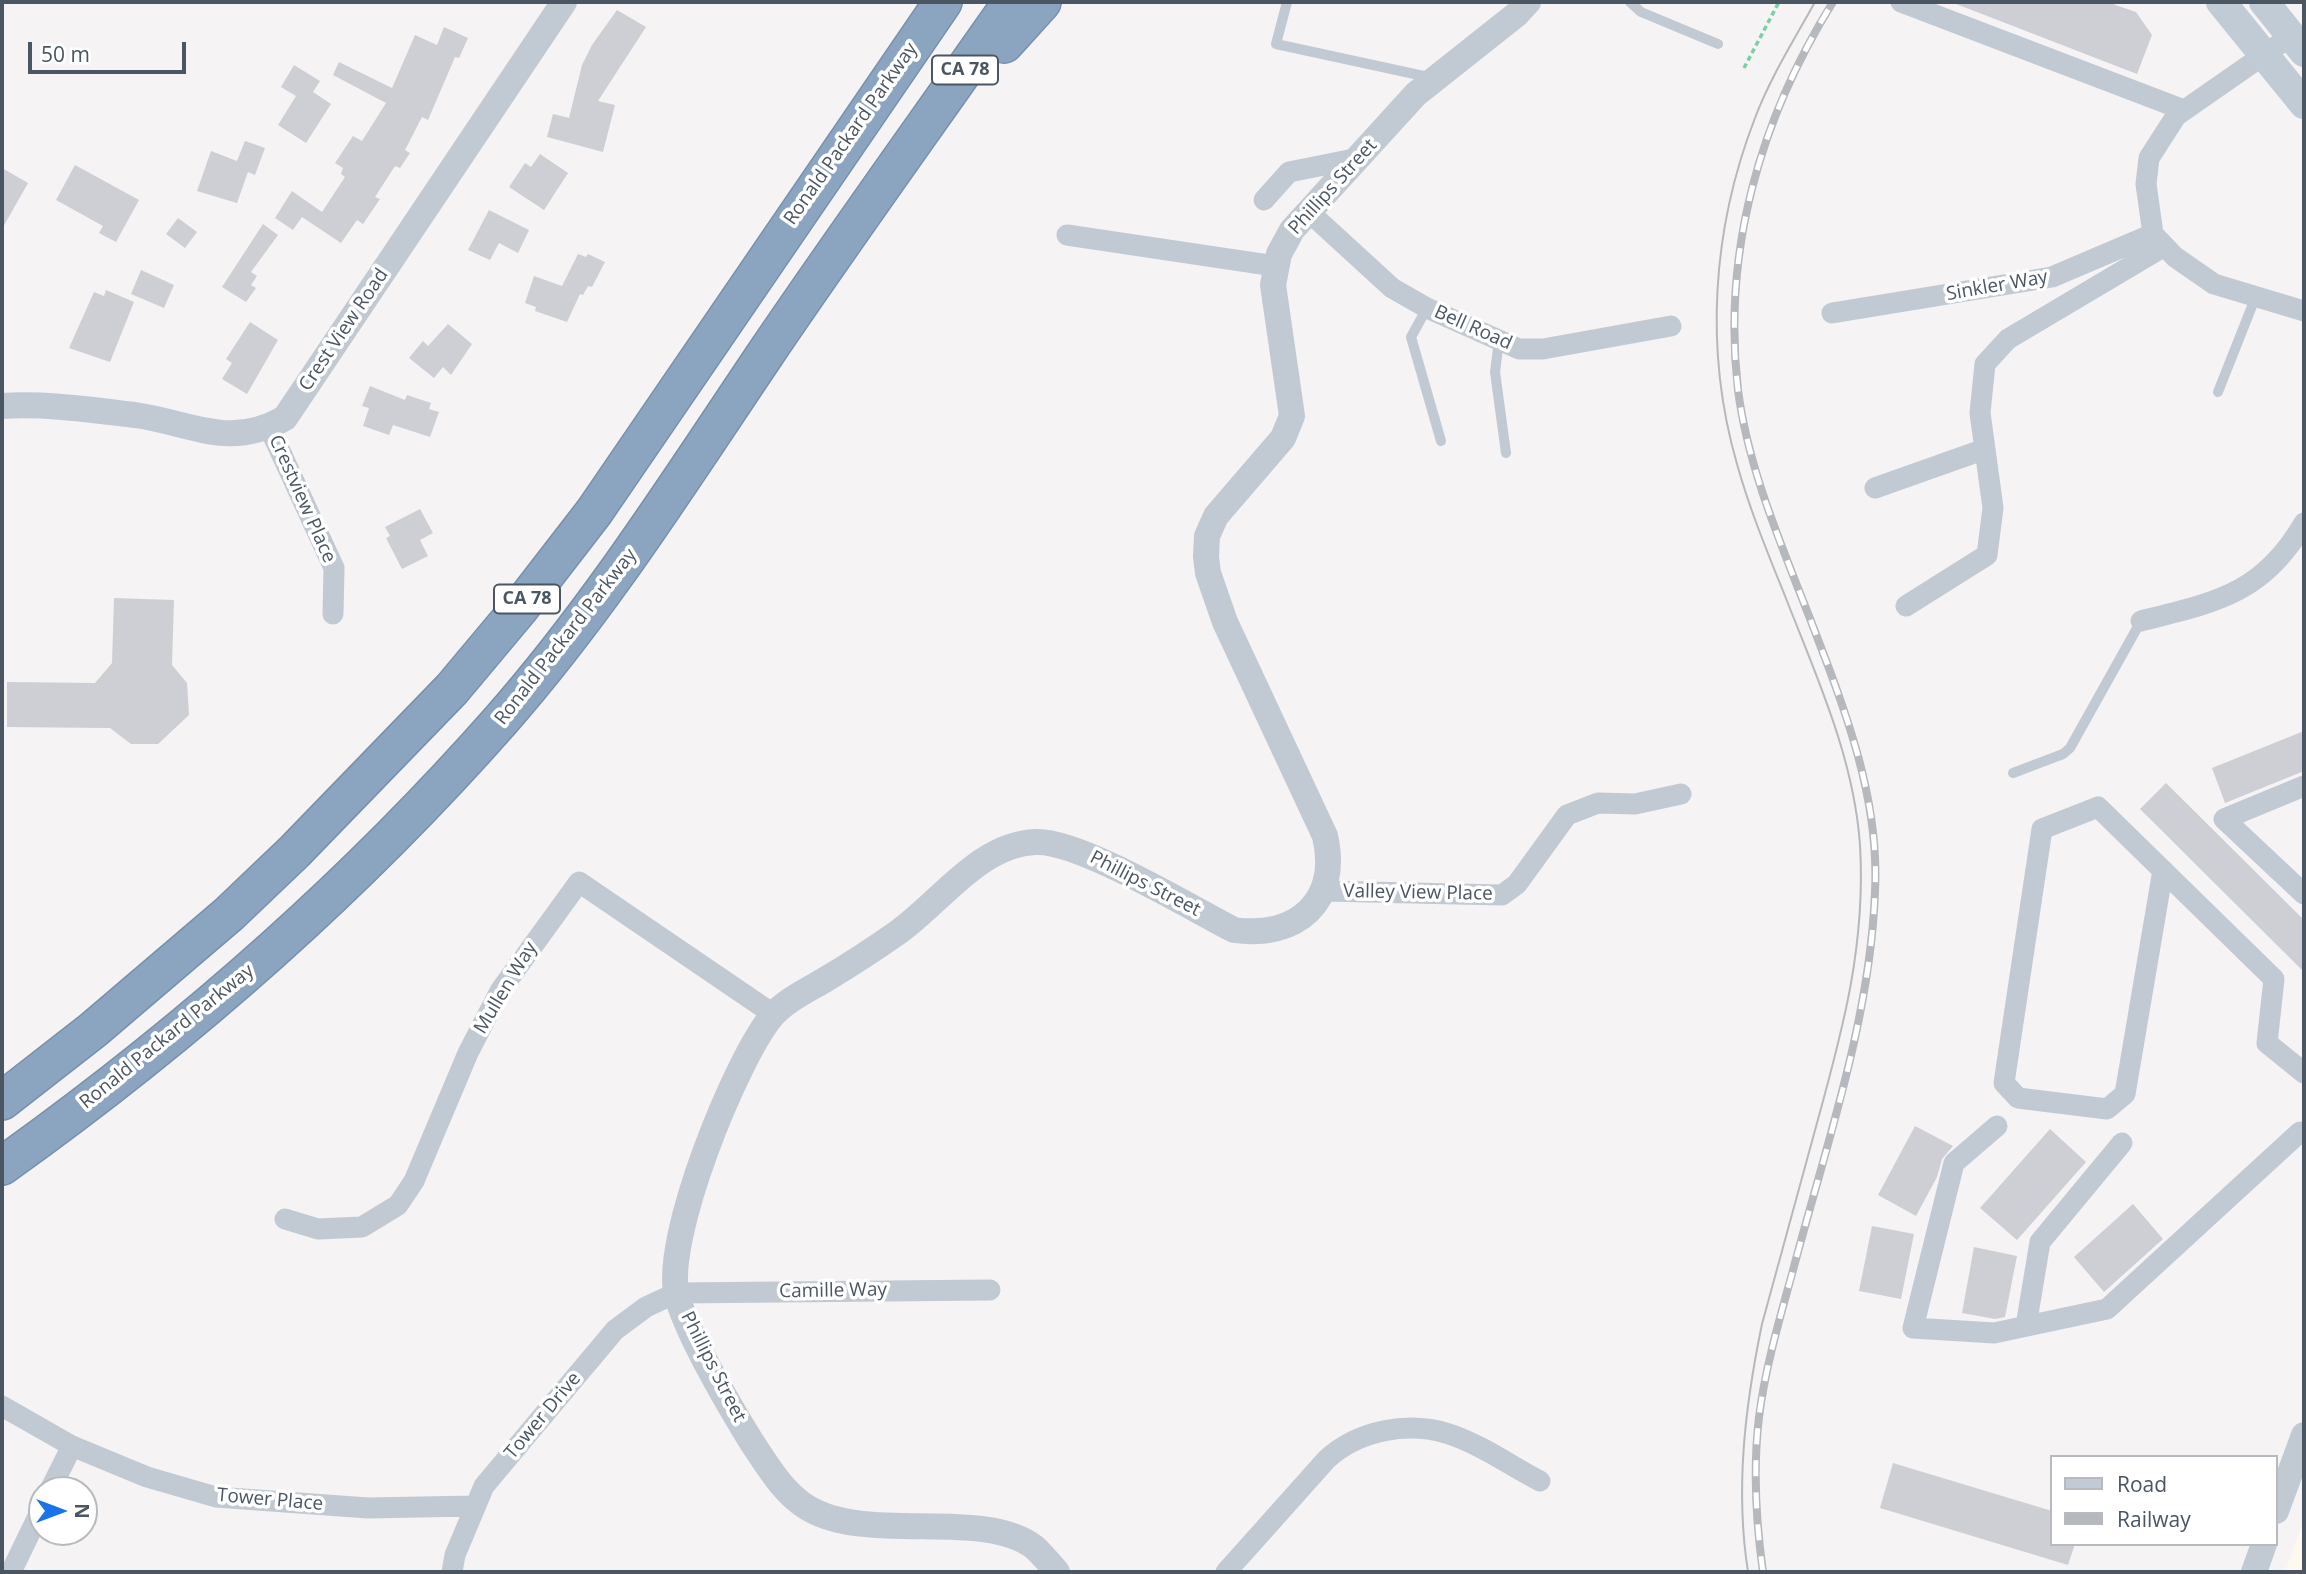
<!DOCTYPE html>
<html>
<head>
<meta charset="utf-8">
<style>
	body { margin:0 }
	#map { position:relative; width:2306px; height:1574px; overflow:hidden; background:#f5f3f3; font-family:"Open Sans",sans-serif }
	canvas { display:block }
	.frame { position:absolute; inset:0; border:4px solid #4a5661; pointer-events:none }
	.legend { position:absolute; left:2050px; top:1455px; width:228px; height:91px; box-sizing:border-box; background:#fff; border:2px solid #b7bbc0; margin:0; padding:9px 12px; list-style:none; font-size:21px; color:#4a5661 }
	.legend li { display:flex; align-items:center; gap:14px; height:35px }
	.legend b { width:35px; border:2px solid #b7bbc0 }
	.north { position:absolute; left:28px; top:1476px; width:70px; height:70px; box-sizing:border-box; background:#fff; border:2px solid #b7bbc0; border-radius:50%; rotate:90deg; font-size:19px; font-weight:700; line-height:28px; text-align:center; color:#4a5661 }
	.north::after { content:''; display:block; margin:auto; width:24px; height:32px; background:#1a73e8; clip-path:polygon(50% 0,100% 100%,50% 72%,0 100%) }
	.scale { position:absolute; left:28px; top:42px; width:158px; height:32px; box-sizing:border-box; border:4px solid #4a5661; border-top:0; padding-left:9px; font-size:21px; line-height:24px; white-space:nowrap; color:#4a5661; -webkit-text-stroke:5px #fff; paint-order:stroke }
</style>
</head>
<body>
<div id="map">
<canvas width="2306" height="1574"></canvas>
<div class="frame"></div>
<ul class="legend">
<li><b style="height:9px;background:#c1cbd6"></b>Road</li>
<li><b style="height:9px;background:#b5b8bd"></b>Railway</li>
</ul>
<div class="north">N</div>
<div class="scale">50 m</div>
</div>
<script>
const ctx = document.querySelector('canvas').getContext('2d');
ctx.lineJoin = 'round';
function paint(path, color) { ctx.fillStyle = color; ctx.fill(path, 'evenodd'); }
function trace(path, color, width, dash) { ctx.strokeStyle = color; ctx.lineWidth = width; ctx.lineCap = dash ? 'butt' : 'round'; ctx.setLineDash(dash || []); ctx.stroke(path); }
function drawText(font, color, halo, rows, align = 'center') {
  ctx.font = font + ' "Open Sans",sans-serif'; ctx.lineWidth = 7; ctx.setLineDash([]); ctx.textBaseline = 'middle'; ctx.strokeStyle = halo; ctx.fillStyle = color; for (const [text, x, y, turn = 0] of rows) {
    ctx.save(); ctx.translate(x, y); ctx.rotate((+turn || 0) * Math.PI / 180); ctx.textAlign = isNaN(turn) ? turn : align; if (halo) ctx.strokeText(text, 0, 0); ctx.fillText(text, 0, 0); ctx.restore();
  }
}
const commercial = new Path2D(`
	M2304 1518V1572H2285Z`);
const building = new Path2D(`
	M1951 2H2107L2136 12 2152 35 2137 74Z
	M617 10 646 27 598 101 615 105 603 152 547 137 553 114 569 118 582 65 592 45Z
	M444 27 468 38 459 58 455 57 428 120 422 117 405 150 410 153 400 168 395 166 375 197 380 199 363 224 357 220 341 243 302 217 293 230 275 218 292 191 322 212 345 177 341 174 343 168 335 163 353 136 362 141 386 103 333 75 339 62 392 88 415 35 437 45Z
	M294 65 320 81 313 92 331 104 306 143 278 125 296 96 281 87Z
	M245 141 265 148 255 175 248 172 237 203 197 191 211 151 237 161Z
	M540 154 568 173 544 210 509 187 525 163 531 167Z
	M75 165 139 200 116 242 99 233 103 226 56 200Z
	M2 168 28 183 2 229Z
	M489 210 529 230 518 253 499 243 490 260 468 250Z
	M178 218 197 232 185 248 166 234Z
	M263 224 278 235 251 272 257 276 251 285 256 288 246 302 222 287Z
	M578 254 586 257 588 254 605 262 592 287 588 286 583 295 580 294 567 322 535 311 536 307 525 303 534 276 562 286Z
	M141 270 174 285 164 308 131 294Z
	M106 290 134 302 110 362 69 348 94 292 104 296Z
	M250 322 278 340 247 394 222 379 232 363 226 359Z
	M448 324 472 344 451 375 443 367 434 378 409 358 423 341 428 346Z
	M370 386 405 400 407 395 431 403 429 409 439 412 430 437 393 425 389 435 363 426 369 408 362 406Z
	M420 509 433 533 420 540 428 556 402 569 386 538 390 536 385 527Z
	M114 598 174 600 172 665 187 683 189 715 158 744H131L110 728 7 727V682L95 683 112 663Z
	M2304 731V771L2225 803 2212 768Z
	M2166 783 2304 920V972L2140 809Z
	M1915 1126 1953 1146 1942 1159 1937 1177 1916 1216 1878 1195Z
	M2050 1129 2086 1162 2017 1240 1980 1208Z
	M2133 1204 2163 1239 2104 1292 2074 1257Z
	M1872 1226 1914 1234 1901 1299 1859 1291Z
	M1974 1247 2017 1256 2005 1317 1995 1319 1962 1313Z
	M1893 1463 2052 1511V1544H2075L2068 1565 1880 1508Z`);
const path = new Path2D(`
	M1744 68 1779 2`);
const service = new Path2D(`
	M1287 2 1276 44 1433 78
	M1630 2 1641 12 1718 44
	M1427 308 1411 337 1441 441
	M1499 341 1495 372 1506 453
	M2218 392 2256 296
	M2013 773 2063 754 2070 748 2141 621`);
const minor = new Path2D(`
	M1901 2 2184 110
	M2291 36 2176 116 2149 158 2146 184 2153 234 2175 257 2214 284 2304 311
	M1264 200 1289 172 1359 158
	M1309 212 1392 288 1427 308 1519 349H1543L1671 326
	M1067 235 1275 266
	M1832 313 2052 277 2153 234
	M269 427 334 568 333 614
	M1875 488 1985 449
	M1906 606 1987 555 1993 508 1980 413 1985 364 2008 339 2163 247
	M2141 621C2216 602 2263 594 2304 523
	M2304 786 2224 819 2304 894
	M2163 870 2125 1094 2107 1109 2018 1098 2004 1083 2042 829 2098 807 2274 979 2267 1043 2304 1073
	M1323 891 1502 895 1517 884 1567 815 1598 803 1635 804 1681 794
	M1997 1126 1954 1163 1913 1328 1994 1333 2107 1309 2300 1132 2304 1133
	M285 1219 318 1229 362 1227 398 1205 414 1181 468 1053 500 991 579 882 773 1014
	M2026 1326 2040 1242 2122 1143
	M2 1406 72 1446 147 1477 216 1497 368 1508 473 1506
	M50 1490 72 1446
	M11 1572 42 1508
	M452 1572 455 1555 484 1486 615 1330 646 1307 676 1293 990 1290
	M1226 1572 1327 1459C1359 1430 1408 1421 1449 1434 1480 1444 1511 1466 1540 1481`);
const tertiary = new Path2D(`
	M2 406C45 403 92 410 135 415 192 423 229 450 285 418L564 2
	M2276 1511 2304 1435
	M1057 1572C1050 1564 1042 1554 1034 1547 983 1508 868 1544 808 1508 783 1493 767 1465 751 1441 729 1405 688 1335 677 1296 662 1241 736 1059 772 1016 785 1001 806 991 823 981 848 966 873 950 897 933 941 902 979 844 1036 842 1079 840 1191 908 1234 930 1297 939 1340 901 1325 836L1225 622 1208 573 1206 557 1207 536 1216 516 1283 438 1292 416 1273 285 1279 254 1292 230 1416 94 1517 14 1528 2
	M2254 1572 2264 1544`);
const secondary = new Path2D(`
	M2221 2 2304 104
	M2264 2 2304 52`);
const motorway = new Path2D(`
	M1004 44 1042 2
	M2 1101 93 1030 229 914 295 851 452 689 519 609 594 512 943 2
	M2 1166C184 1036 353 888 501 720 601 606 681 479 766 353 846 235 930 119 1012 2`);
const tram = new Path2D(`
	M1748 1572C1735 1489 1745 1406 1762 1324 1780 1257 1799 1190 1817 1123 1843 1029 1866 944 1860 845 1854 759 1818 680 1787 601 1769 556 1750 511 1737 464 1704 350 1712 229 1755 118 1770 78 1794 40 1815 2`);
const rail = new Path2D(`
	M1763 1572C1756 1522 1753 1467 1759 1417 1765 1369 1779 1321 1792 1274 1825 1148 1870 1022 1875 892 1880 795 1843 705 1809 616 1781 544 1748 468 1738 390 1722 252 1760 119 1833 2`);
const shields = [
	[965,70,66],
	[527,599,66]
];
const shieldNames = [
	["CA 78",965,70],
	["CA 78",527,599]
];
const streetNames = [
	["Ronald Packard Parkway",851,134,-55],
	["Phillips Street",1333,187,-48],
	["Sinkler Way",1997,286,-10],
	["Bell Road",1473,328,24],
	["Crest View Road",344,330,-56],
	["Crestview Place",302,499,66],
	["Ronald Packard Parkway",566,637,-52],
	["Phillips Street",1145,884,27],
	["Valley View Place",1418,893,1],
	["Mullen Way",506,988,-59],
	["Ronald Packard Parkway",167,1037,-39],
	["Camille Way",833,1291,-1],
	["Phillips Street",713,1367,63],
	["Tower Drive",543,1416,-50],
	["Tower Place",270,1500,5]
];
paint(commercial, '#fdf9ef');
paint(building, '#cdcfd5');
trace(motorway, '#7690ad', 40);
trace(path, '#7ad0a6', 3.5, [5, 3.5]);
trace(service, '#c1cad2', 10);
trace(minor, '#c1cad2', 21);
trace(tertiary, '#c1cad2', 26);
trace(secondary, '#c1cbd6', 30);
trace(motorway, '#8ba5c1', 37);
trace(tram, '#b5b8bd', 2);
trace(rail, '#b5b8bd', 8);
trace(rail, '#fff', 5, [16]);
for (const [x, y, w] of shields) { const box = new Path2D(); box.roundRect(x - w / 2, y - 14.5, w, 29, 5); ctx.fillStyle = '#fff'; ctx.fill(box); trace(box, '#4a5661', 2); }
drawText('bold 18px', '#4a5661', null, shieldNames);
drawText('19px', '#4a5661', '#fff', streetNames);
</script>
</body>
</html>
